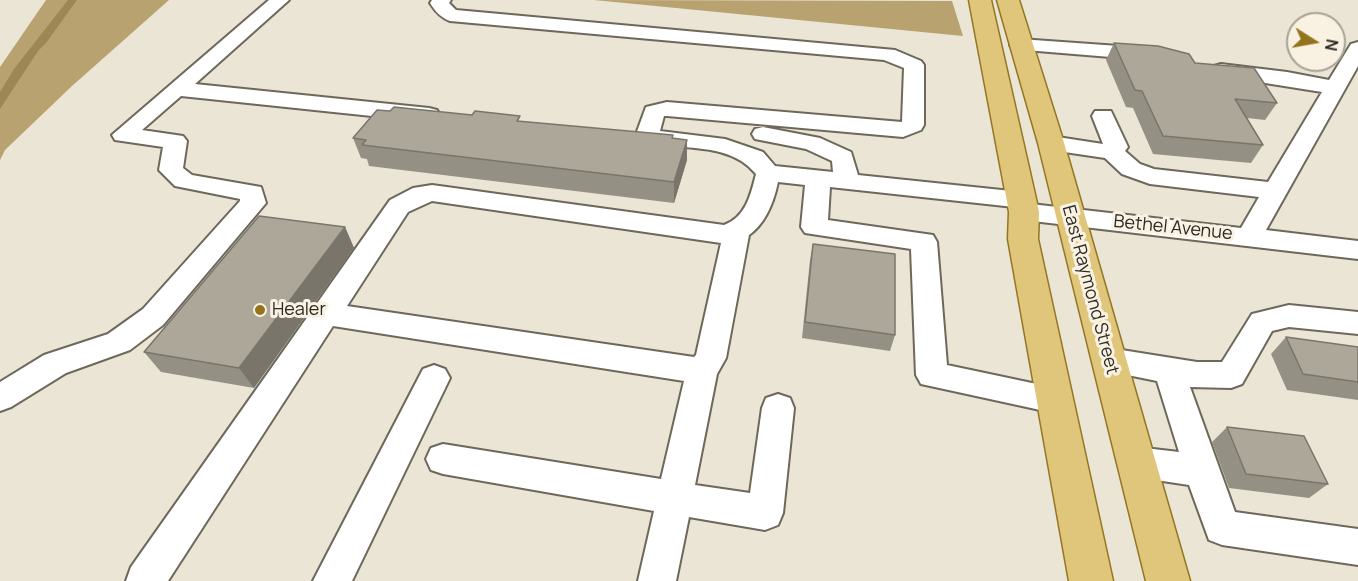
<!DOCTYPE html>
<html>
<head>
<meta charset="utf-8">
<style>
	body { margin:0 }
	#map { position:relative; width:1358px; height:581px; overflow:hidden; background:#ebe5d6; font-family:Manrope,sans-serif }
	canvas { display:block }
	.north { position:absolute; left:1286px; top:12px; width:60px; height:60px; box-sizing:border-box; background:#f9f2e3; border:2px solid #a7a297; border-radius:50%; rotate:101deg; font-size:16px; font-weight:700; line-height:24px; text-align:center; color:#2c2924 }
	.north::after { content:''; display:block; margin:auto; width:21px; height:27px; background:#93741b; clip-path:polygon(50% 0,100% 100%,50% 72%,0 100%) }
</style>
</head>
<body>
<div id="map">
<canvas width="1358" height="581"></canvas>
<div class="north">N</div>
</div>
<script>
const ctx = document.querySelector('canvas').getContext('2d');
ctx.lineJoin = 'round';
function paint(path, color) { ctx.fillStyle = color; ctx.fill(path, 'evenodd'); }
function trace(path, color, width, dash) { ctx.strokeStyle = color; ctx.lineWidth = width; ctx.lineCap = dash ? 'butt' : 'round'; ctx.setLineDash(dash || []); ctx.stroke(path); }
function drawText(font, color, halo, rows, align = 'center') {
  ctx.font = font + ' Manrope,sans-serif'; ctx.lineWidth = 6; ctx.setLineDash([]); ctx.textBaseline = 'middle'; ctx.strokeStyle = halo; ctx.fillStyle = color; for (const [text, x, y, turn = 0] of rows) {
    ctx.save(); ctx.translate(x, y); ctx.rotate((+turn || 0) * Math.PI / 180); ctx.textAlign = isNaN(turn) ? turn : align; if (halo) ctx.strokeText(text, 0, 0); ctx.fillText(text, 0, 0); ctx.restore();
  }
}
const forest = new Path2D(`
	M46 0H169L72 86 5 150 0 160V67Z
	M594 0 952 1 963 36Z`);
const water = new Path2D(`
	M68 0H77L46 43 38 51 0 109V92L14 69Z`);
const minor = new Path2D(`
	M269 0H289L195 84 429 108 437 110 440 115 437 120 429 122 181 96 142 130 183 136 187 141 183 168 192 175 261 187 266 203 163 325 130 350 66 373 11 407 0 411V382L44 355 108 334 143 309 240 201V199L175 186 159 170 163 147 115 140 112 135Z
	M432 0H451L449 3 456 10 895 50 921 61 924 65V125L921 130 903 137 667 116H664L660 131 725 139 763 152 775 166 833 172 832 161 806 149 755 139 752 134 755 129 763 127 820 138 851 152 858 175 1021 192 1030 194 1034 200 1031 204 1241 228 1259 197 1150 184 1122 174 1105 158 1051 150 1043 148 1039 143 1043 138 1051 136 1103 144 1092 116 1095 111H1111L1128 147 1125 151 1140 164 1154 169 1268 182 1322 92 1221 76 1214 74 1211 70 1214 66 1221 64 1287 72 1329 80 1351 44 1358 42V66L1266 230 1358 241V259L1024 220 1015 218 1011 212 1014 207 830 187 828 220 933 235 937 242 947 365 1065 390 1070 400 1065 410 1054 413 921 384 916 375 911 249 805 233 801 227 805 185 778 182C774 201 766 223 749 235L726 358 717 374 695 485 750 493 762 408 766 398 778 394 790 398 794 408 783 513 778 525 765 530 689 517 676 581H638L654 511 443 474 431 470 426 459 431 448 443 444 661 479 684 381 333 326 168 581H126L131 567 390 200 413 188 432 185 724 225C746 217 751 194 756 174 729 140 676 151 639 142L635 137 646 107 667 102 902 122 904 68 884 60 450 21C441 18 435 11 430 3ZM432 201 721 243 696 355 694 357 347 306 408 212Z
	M1020 39 1147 48 1154 50 1157 54 1154 58 1147 60 1013 49 1010 45 1013 41Z
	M1289 305 1358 312V334L1289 327 1272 331 1242 384 1231 388 1190 387 1235 512 1358 529V565L1222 545 1209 540 1189 485 1136 477 1124 473 1119 462 1124 451 1136 447 1179 452 1157 381 1098 369 1094 360 1098 351 1109 348 1197 362H1222L1252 314Z
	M434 365 445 369 450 378 352 581H313L423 369Z`);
const major = new Path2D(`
	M969 0H991L1039 212 1038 239 1113 581H1069L1008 239 1009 212Z
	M997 0H1019L1064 143 1190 581H1146L1038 143Z`);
const wall = new Path2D(`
	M1114 43 1195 63 1277 103 1265 120 1247 118 1263 145 1251 163 1153 154 1133 108 1126 107 1106 60Z
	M521 121 687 140V160L674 203 369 166 367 159 361 158 353 138Z
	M345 227 354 248 254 388 161 372 144 352Z
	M813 244 895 335 890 351 802 338 810 260Z
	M1286 337 1358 347V400L1287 390 1271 354Z
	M1227 427 1328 484 1309 498 1229 488 1212 442Z`);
const shadedWall = new Path2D(`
	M687 140V160L674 203V182Z
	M345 227 354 248 254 388 239 368Z`);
const building = new Path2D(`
	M1114 43 1158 46 1189 54 1195 63 1254 68 1277 103 1235 99 1263 145 1163 136 1142 91 1135 90Z
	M394 107 472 115 475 111 520 116 517 121 673 135 672 138 687 140 674 182 362 145 366 140 353 138 377 110 390 111Z
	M259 216 345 227 239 368 144 352Z
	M813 244 895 254V335L805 322Z
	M1286 337 1358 347V382L1303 374Z
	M1227 427 1304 436 1328 484 1246 474Z`);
const markers = [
	[260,310,6,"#93741b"]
];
const streetNames = [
	["Bethel Avenue",1173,228,6],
	["East Raymond Street",1090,290,75]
];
const poiNames = [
	["Healer",272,310]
];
paint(forest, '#b8a26f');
paint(water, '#9c8755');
trace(minor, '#6e685b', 4);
trace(major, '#947622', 3);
paint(minor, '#fff');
paint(major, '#e0c67a');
paint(wall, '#959084');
paint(shadedWall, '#79756b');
paint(building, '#ada799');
trace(building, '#79756b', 1.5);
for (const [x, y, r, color] of markers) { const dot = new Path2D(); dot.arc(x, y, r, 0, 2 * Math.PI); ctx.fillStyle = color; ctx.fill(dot); trace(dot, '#f9f2e3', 2); }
drawText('18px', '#2c2924', '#f9f2e3', streetNames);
drawText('18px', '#2c2924', '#f9f2e3', poiNames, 'left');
</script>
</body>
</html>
